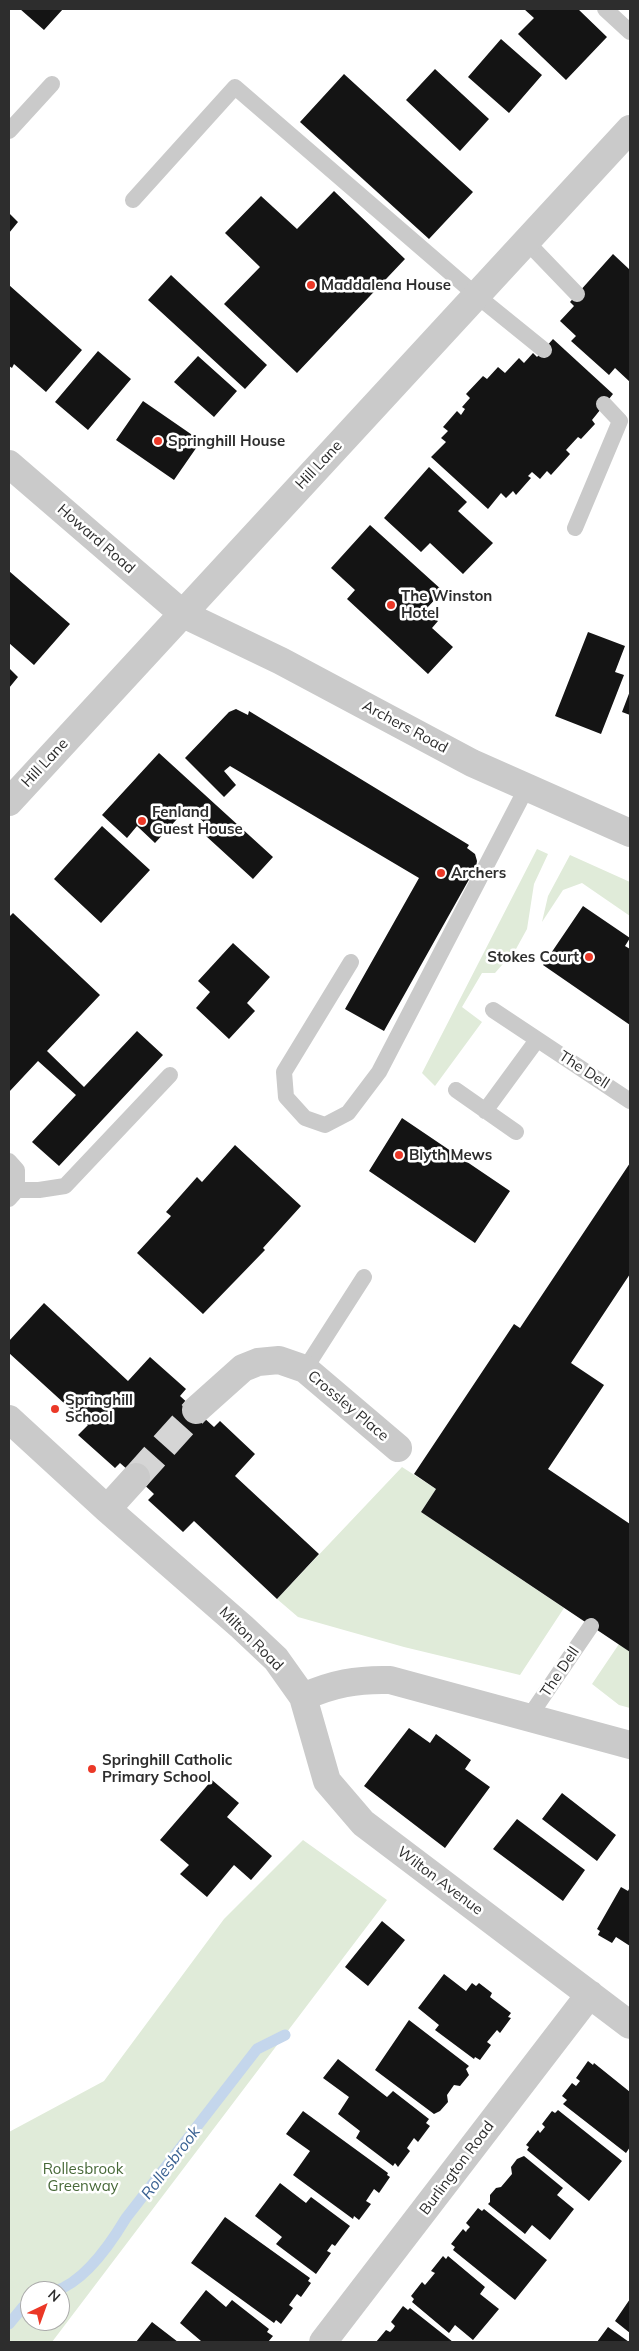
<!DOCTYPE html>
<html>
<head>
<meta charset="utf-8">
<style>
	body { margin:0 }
	#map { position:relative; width:639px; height:2351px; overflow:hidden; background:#fff; font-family:Mulish,sans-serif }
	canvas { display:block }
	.frame { position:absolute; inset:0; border:10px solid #2d2d2d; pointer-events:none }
	.north { position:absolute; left:20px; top:2281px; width:50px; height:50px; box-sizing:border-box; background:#fff; border:1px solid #ababab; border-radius:50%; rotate:42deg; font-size:14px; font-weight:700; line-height:20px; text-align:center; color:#2d2d2d }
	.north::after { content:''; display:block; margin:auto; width:18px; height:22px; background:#eb3827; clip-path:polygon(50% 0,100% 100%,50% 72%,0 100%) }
</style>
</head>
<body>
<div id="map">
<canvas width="639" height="2351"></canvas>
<div class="frame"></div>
<div class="north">N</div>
</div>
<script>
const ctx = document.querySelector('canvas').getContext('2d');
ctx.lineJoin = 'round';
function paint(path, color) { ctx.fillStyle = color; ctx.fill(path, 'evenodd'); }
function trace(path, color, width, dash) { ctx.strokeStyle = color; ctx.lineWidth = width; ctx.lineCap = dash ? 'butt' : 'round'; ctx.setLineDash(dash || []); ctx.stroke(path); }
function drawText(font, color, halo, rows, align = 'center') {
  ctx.font = font + ' Mulish,sans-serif'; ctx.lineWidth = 5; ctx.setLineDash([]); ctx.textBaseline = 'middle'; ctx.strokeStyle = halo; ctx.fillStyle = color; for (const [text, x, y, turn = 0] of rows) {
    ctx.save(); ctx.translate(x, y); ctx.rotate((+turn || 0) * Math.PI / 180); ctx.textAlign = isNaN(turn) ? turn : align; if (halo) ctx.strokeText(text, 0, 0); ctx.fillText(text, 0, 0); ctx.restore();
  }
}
const green = new Path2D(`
	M537 849 548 854 534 884 527 929 516 949 495 973H482L462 1007 482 1022 435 1086 422 1073Z
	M570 855 630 882V916L582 883 563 890 542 922 548 896Z
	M402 1467 436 1489 421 1512 564 1608 520 1675 404 1647 298 1617 277 1599Z
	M619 1644 630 1652V1708L619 1705 592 1684Z
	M303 1840 387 1900 52 2342H9V2132L104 2081 224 1919ZM30 2291H60V2321H30Z`);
const stream = new Path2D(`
	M55 2291C84 2282 111 2243 126 2218L257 2049 285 2035
	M9 2324 23 2307 30 2302`);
const building = new Path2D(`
	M20 9H63L44 30Z
	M524 9H578L607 37 566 80 518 34 534 18Z
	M501 39 542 75 509 113 468 77Z
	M435 69 489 119 460 151 406 100Z
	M344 74 473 192 429 239 300 122Z
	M334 191 405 259 297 373 224 304 260 267 225 233 261 196 297 229Z
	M9 213 18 222 9 233Z
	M613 254 630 270V382L615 368 609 375 571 341 576 336 560 321 574 306 570 302Z
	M171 275 267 365 245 389 148 300Z
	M9 285 82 350 46 392 14 364 12 368 9 366Z
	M553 339 613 394 592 420 595 424 581 439 578 437 566 450 570 454 551 475 547 471 540 479 532 472 528 476 531 478 516 495 513 491 506 498 501 493 488 509 431 457 446 442 441 438 448 431 443 427 457 411 461 415 465 409 462 407 470 398 466 394 483 376 487 379 498 367 505 373 519 358 524 363 533 353 537 357Z
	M98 351 131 379 88 430 55 402Z
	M198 356 237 391 214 417 174 382Z
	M143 401 201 441 174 480 116 440Z
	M429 467 467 502 458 511 493 543 463 574 430 543 421 552 384 518Z
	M370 525 443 591 425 610 438 621 432 628 453 647 428 674 347 599 355 590 331 568Z
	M9 571 70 624 34 665 9 643Z
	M588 632 625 646 615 672 624 675 601 734 555 716Z
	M9 668 18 677 9 688Z
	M630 691V715L622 712Z
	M236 709 248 715 249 711 469 845 467 848 475 854 477 861 476 867 384 1031 345 1009 419 878 230 766 224 771 236 785 224 797 185 758 229 712Z
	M159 753 273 857 253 879 206 836 212 830 188 807 155 843 137 826 127 838 102 815Z
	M102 826 150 870 101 923 54 879Z
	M583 906 630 938 625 946 630 949V1025L543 965Z
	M13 913 100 995 47 1051 84 1087 137 1031 163 1055 59 1166 32 1142 76 1095 38 1061 9 1092V917Z
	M233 943 270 977 247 1003 255 1011 229 1039 196 1008 210 992 198 981Z
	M402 1118 510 1191 475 1243 369 1171Z
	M235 1145 301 1206 263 1248 265 1250 203 1314 137 1253 171 1216 166 1212 197 1177 202 1182Z
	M630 1163V1274L571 1363 604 1385 548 1469 630 1524V1652L421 1512 436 1489 414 1474 514 1324 520 1328Z
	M44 1303 128 1381 150 1357 186 1389 180 1396 214 1427 220 1421 255 1454 235 1476 319 1554 277 1599 194 1521 183 1532 148 1500 154 1494 136 1477 120 1463 115 1468 78 1435 88 1425 9 1353V1341Z
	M409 1728 430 1743 436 1734 471 1760 465 1769 490 1787 445 1848 364 1786Z
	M212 1780 239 1803 227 1817 272 1856 251 1880 234 1865 207 1897 180 1874 189 1865 160 1840Z
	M562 1793 616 1835 597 1861 542 1819Z
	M517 1819 585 1870 563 1901 493 1849Z
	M621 1887 628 1891 630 1887V1946L616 1937 612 1943 598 1935 600 1931 597 1929Z
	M382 1921 405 1940 368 1986 345 1967Z
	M444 1974 466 1991 472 1983 476 1986 479 1983 492 1993 490 1997 511 2013 508 2017 511 2018 500 2033 497 2030 487 2042 491 2045 480 2060 475 2057 474 2059 435 2030 439 2025 418 2008Z
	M409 2020 469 2066 466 2069 469 2075 460 2086 454 2085 447 2095 448 2102 440 2111 434 2114 375 2070Z
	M338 2059 387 2097 393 2091 429 2119 426 2123 430 2126 418 2142 414 2138 407 2148 410 2151 398 2167 395 2163 393 2166 356 2138 360 2131 338 2114 349 2097 323 2078Z
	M588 2061 593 2065 594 2063 630 2092V2147L626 2153 563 2104 567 2100 562 2096 572 2083 576 2086 580 2081 576 2078Z
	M558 2110 622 2161 589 2201 527 2150 529 2147 526 2145 538 2130 540 2133 545 2127 542 2124 552 2111 555 2113Z
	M303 2111 388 2173 387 2175 390 2177 379 2193 374 2189 366 2201 371 2204 359 2220 354 2216 353 2219 293 2175 310 2151 286 2134Z
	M524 2156 563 2188 557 2195 574 2209 550 2240 532 2225 525 2234 488 2204 490 2202V2195L496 2188 501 2187 512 2174 511 2167 517 2159Z
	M280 2183 306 2203 311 2197 350 2226 335 2246 332 2244 327 2251 331 2253 316 2274 276 2244 282 2237 255 2216Z
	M478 2208 482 2211 484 2209 547 2260 515 2300 453 2250 455 2247 451 2244 463 2229 466 2232 467 2230 470 2227 466 2223Z
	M225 2217 310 2278 308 2281 311 2283 301 2297 297 2294 289 2305 293 2308 281 2324 276 2320 274 2323 191 2263Z
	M443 2256 446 2259 448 2256 485 2287 480 2294 499 2309 473 2340 455 2325 449 2333 412 2302 414 2299 411 2296 422 2282 425 2285 435 2273 431 2271Z
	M206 2290 226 2307 232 2300 269 2329 267 2332 273 2336 268 2342H200L201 2341 180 2323Z
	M630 2299V2333L615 2321Z
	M403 2306 408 2310 410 2308 453 2342H376L386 2330 390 2332 393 2329 395 2326 391 2322Z
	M152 2322 178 2342H136Z
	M608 2327 629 2342H597Z`);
const minorTunnel = new Path2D(`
	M136 1477 196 1410`);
const service = new Path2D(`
	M605 9 630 32
	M9 131 52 84
	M133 200 235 87 476 295 544 350
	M526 241 577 294
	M575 528 620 421 604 404
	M351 962 284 1072 286 1097 305 1118 325 1125 348 1113 379 1072 527 787
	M493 1010 630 1101
	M456 1090 516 1132
	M485 1111 537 1040
	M9 1161 17 1170V1190
	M9 1199 17 1190H39L65 1186 170 1075
	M305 1369 364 1277
	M529 1717 591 1626`);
const minor = new Path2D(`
	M196 1410 243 1368 258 1362 279 1360 305 1369 398 1448
	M9 1419 107 1509 242 1627 276 1659 303 1697 327 1781 363 1823 630 2025
	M107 1509 136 1477
	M303 1697C332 1684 357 1679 390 1680L630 1745
	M323 2342 590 1994`);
const tertiary = new Path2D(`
	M9 464 183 614 281 661 472 763 630 833
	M9 802 630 129`);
const markers = [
	[311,285,5,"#eb3827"],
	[158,441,5,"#eb3827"],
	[391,605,5,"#eb3827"],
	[142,821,5,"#eb3827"],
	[441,873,5,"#eb3827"],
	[589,957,5,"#eb3827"],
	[399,1155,5,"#eb3827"],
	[55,1409,5,"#eb3827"],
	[92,1769,5,"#eb3827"]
];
const poiNames = [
	["Maddalena House",321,285],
	["Springhill House",168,441],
	["The Winston",401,596],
	["Hotel",401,613],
	["Fenland",152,812],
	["Guest House",152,829],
	["Archers",451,873],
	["Stokes Court",579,957,"right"],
	["Blyth Mews",409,1155],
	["Springhill",65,1400],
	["School",65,1417],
	["Springhill Catholic",102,1760],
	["Primary School",102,1777]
];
const streetNames = [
	["Hill Lane",319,465,-47],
	["Howard Road",96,539,41],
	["Archers Road",405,727,28],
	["Hill Lane",45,763,-47],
	["The Dell",584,1070,33],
	["Crossley Place",348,1406,40],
	["Milton Road",251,1639,45],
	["The Dell",560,1672,-56],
	["Wilton Avenue",440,1881,37],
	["Burlington Road",457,2168,-53]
];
const parkNames = [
	["Rollesbrook",83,2169],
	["Greenway",83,2186]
];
const waterNames = [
	["Rollesbrook",171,2163,-53]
];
paint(green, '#e0ebd9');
trace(stream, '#c4d6ec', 11);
paint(building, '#141414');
trace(minorTunnel, '#d5d5d5', 28, [28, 14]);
trace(service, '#cacaca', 16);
trace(minor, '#cacaca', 28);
trace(tertiary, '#cacaca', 28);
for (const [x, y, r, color] of markers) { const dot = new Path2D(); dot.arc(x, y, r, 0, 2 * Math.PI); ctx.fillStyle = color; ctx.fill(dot); trace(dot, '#fff', 2); }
drawText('bold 15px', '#2d2d2d', '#fff', poiNames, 'left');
drawText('15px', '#2d2d2d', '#fff', streetNames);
drawText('15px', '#486939', '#fff', parkNames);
drawText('italic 16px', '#386091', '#fff', waterNames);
</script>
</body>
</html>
